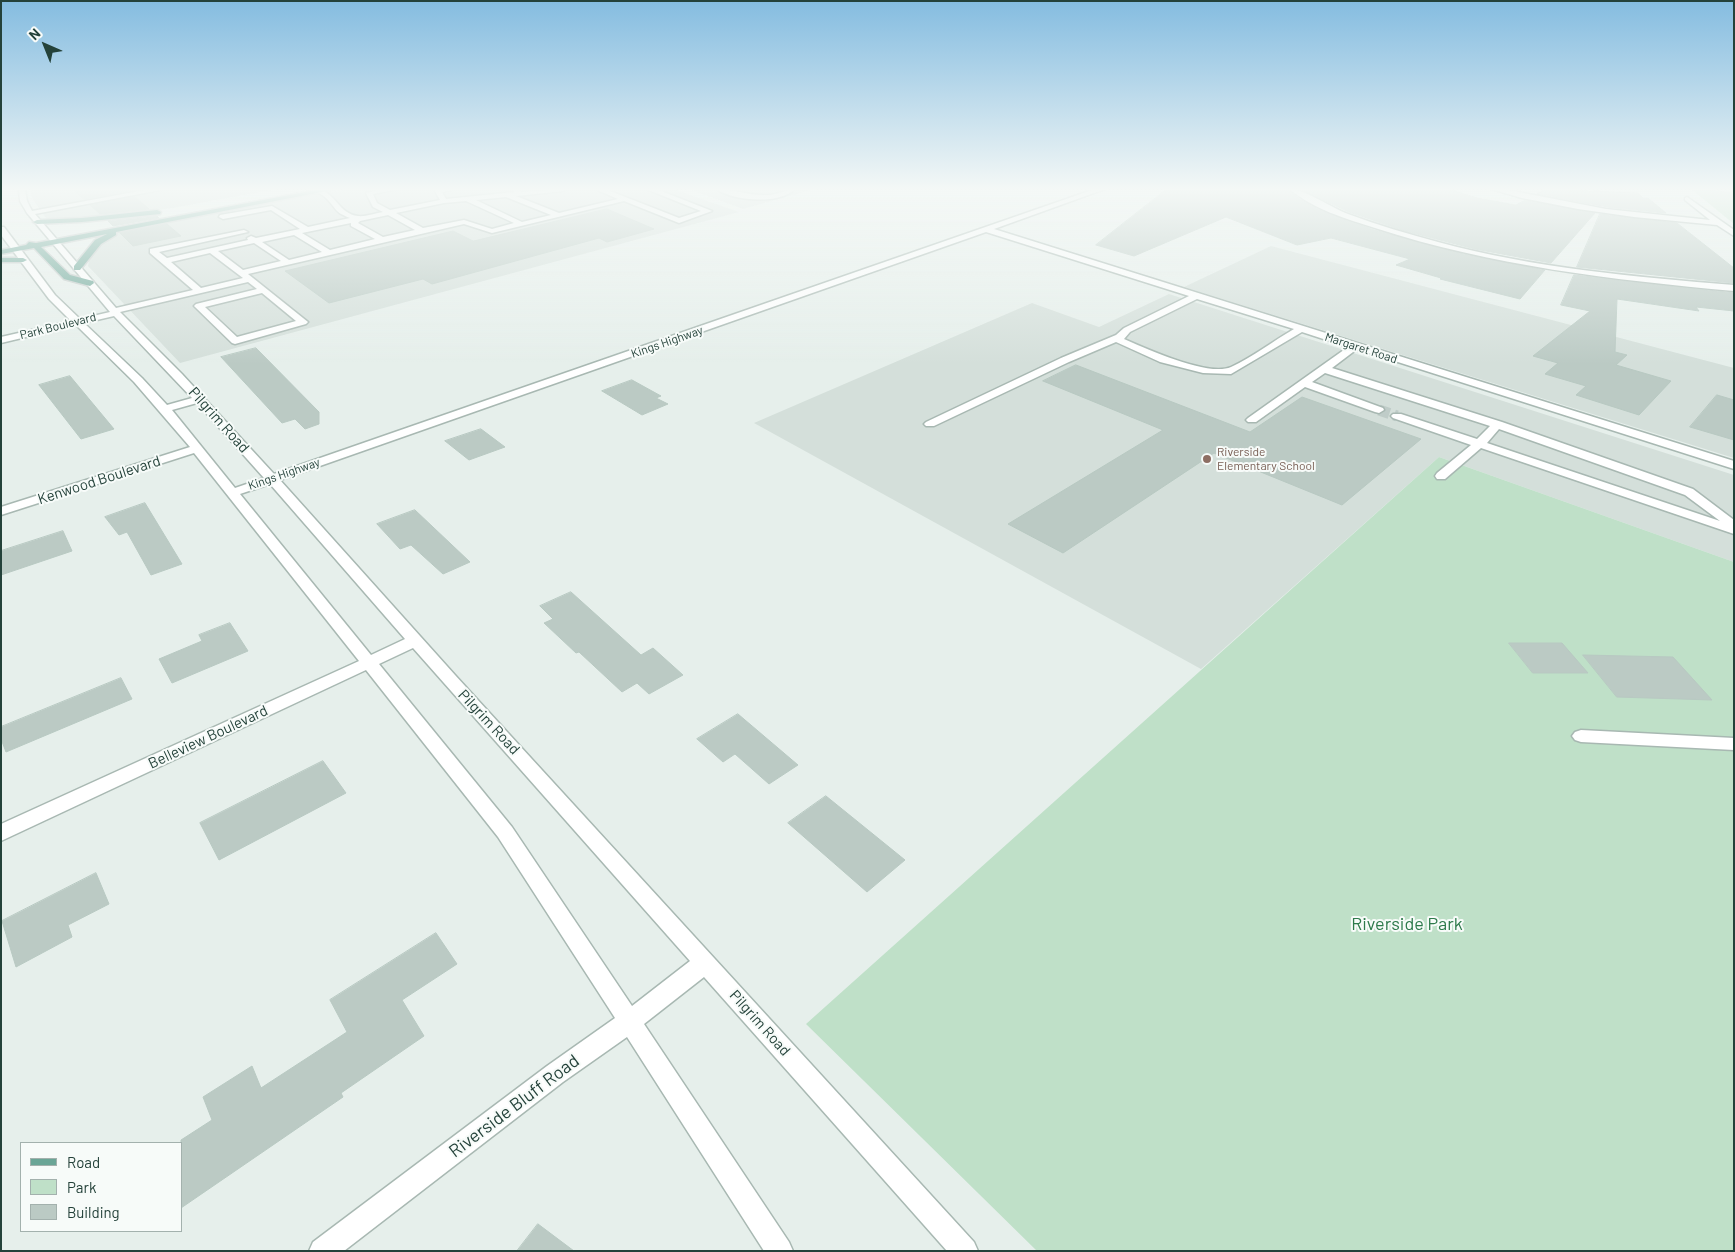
<!DOCTYPE html>
<html>
<head>
<meta charset="utf-8">
<style>
	body { margin:0 }
	#map { position:relative; width:1735px; height:1252px; overflow:hidden; background:#e6efeb; font-family:Barlow,sans-serif }
	canvas { display:block }
	.frame { position:absolute; inset:0; border:2px solid #24423a; pointer-events:none }
	.legend { position:absolute; left:20px; top:1142px; width:162px; height:90px; box-sizing:border-box; background:#f7fbf9; border:1px solid #a3b1ad; margin:0; padding:6px 9px; list-style:none; font-size:15px; color:#24423a }
	.legend li { display:flex; align-items:center; gap:10px; height:25px }
	.legend b { width:25px; border:1px solid #a3b1ad }
	.north { position:absolute; left:20px; top:20px; width:50px; height:50px; -webkit-text-stroke:4px #f7fbf9; paint-order:stroke; rotate:316deg; font-size:14px; font-weight:700; line-height:20px; text-align:center; color:#24423a }
	.north::after { content:''; display:block; margin:auto; width:18px; height:22px; background:#24423a; clip-path:polygon(50% 0,100% 100%,50% 72%,0 100%) }
</style>
</head>
<body>
<div id="map">
<canvas width="1735" height="1252"></canvas>
<div class="frame"></div>
<ul class="legend">
<li><b style="height:6px;background:#6aa596"></b>Road</li>
<li><b style="height:14px;background:#bfe0c8"></b>Park</li>
<li><b style="height:14px;background:#bbcac4"></b>Building</li>
</ul>
<div class="north">N</div>
</div>
<script>
const ctx = document.querySelector('canvas').getContext('2d');
ctx.lineJoin = 'round';
function paint(path, color) { ctx.fillStyle = color; ctx.fill(path, 'evenodd'); }
function trace(path, color, width, dash) { ctx.strokeStyle = color; ctx.lineWidth = width; ctx.lineCap = dash ? 'butt' : 'round'; ctx.setLineDash(dash || []); ctx.stroke(path); }
function drawText(font, color, halo, rows, align = 'center') {
  ctx.font = font + ' Barlow,sans-serif'; ctx.lineWidth = 4; ctx.setLineDash([]); ctx.textBaseline = 'middle'; ctx.strokeStyle = halo; ctx.fillStyle = color; for (const [text, x, y, turn = 0] of rows) {
    ctx.save(); ctx.translate(x, y); ctx.rotate((+turn || 0) * Math.PI / 180); ctx.textAlign = isNaN(turn) ? turn : align; if (halo) ctx.strokeText(text, 0, 0); ctx.fillText(text, 0, 0); ctx.restore();
  }
}
const built = new Path2D(`
	M30 189H277L173 208 67 222 49 221 45 217 32 198Z
	M349 189H673L739 212 180 363 88 266 90 254 94 241 115 233 297 197Z
	M689 189H814L743 209Z
	M1271 246 1734 368V458L1184 287Z
	M1169 294 1734 475V562L1439 457 1201 669 754 423 1032 303 1099 327Z`);
const green = new Path2D(`
	M1691 189H1708L1734 193V224Z
	M1439 457 1734 562V1251H1037L806 1024Z`);
const building = new Path2D(`
	M73 189H126L128 191 84 199Z
	M1167 189H1288L1298 198 1318 209 1374 230 1463 254 1545 270 1520 299 1440 279 1441 278 1396 265 1410 259 1331 238 1297 245 1226 217 1134 256 1096 245Z
	M1300 189H1449L1477 198 1516 205 1525 200 1595 213 1551 263 1475 249 1405 231 1349 212Z
	M1546 189 1638 193 1643 198H1648L1666 213 1606 207 1603 206 1604 203 1602 206 1537 194Z
	M135 197 149 209 100 214 90 205Z
	M607 209 654 229 607 242 599 238 432 284 423 279 329 303 285 271 453 231 473 241Z
	M1600 214 1677 223 1734 268V283L1577 267Z
	M157 216 159 218 113 226 108 221Z
	M167 224 181 236 133 246 120 233Z
	M1574 275 1734 293V311L1696 307 1699 311 1617 299 1615 352 1627 355 1616 365 1671 381 1639 415 1576 395 1586 386 1545 374 1558 363 1533 356 1590 311 1561 305Z
	M256 348 319 412V424L305 429 295 419 282 423 221 357Z
	M1076 365 1250 432 1302 397 1421 439 1342 505 1214 453 1063 553 1008 524 1163 430 1043 381Z
	M70 376 114 429 81 439 39 385Z
	M632 380 661 396 656 398 668 404 642 415 602 391Z
	M1717 395 1734 400V440L1690 427Z
	M481 429 505 447 469 460 445 441Z
	M145 503 182 564 151 575 127 532 119 535 105 517Z
	M415 510 470 562 443 574 411 545 400 549 377 524Z
	M63 531 72 551 1 575V551Z
	M571 592 641 655 653 648 683 675 649 694 637 683 622 692 579 652 576 653 544 623 553 619 540 606Z
	M230 623 248 651 172 683 159 659 202 641 199 635Z
	M1509 643H1562L1588 673H1533Z
	M1583 655 1673 657 1712 700 1617 697Z
	M121 678 132 699 6 752 1 739V727Z
	M738 714 798 765 769 784 735 754 723 762 697 739Z
	M323 761 346 793 219 860 200 823Z
	M826 796 905 860 867 892 788 823Z
	M96 873 109 904 68 925 72 937 16 967 2 921Z
	M436 933 457 964 402 1000 424 1036 341 1093 343 1097 181 1208V1140L212 1120 203 1097 252 1066 261 1088 347 1032 330 1000Z
	M538 1224 574 1251H517Z`);
const minorTunnel = new Path2D(`
	M1379 410 1397 416`);
const minor = new Path2D(`
	M19 189H25L27 201 32 211 150 189H165L35 214 116 308 193 290 150 253V249L244 230 248 232 159 252 167 258 248 240 247 238 251 236 256 238 300 229 271 210 223 219 219 217 220 215 272 206 308 227 350 218C334 212 337 209 326 198 323 195 319 193 316 191L318 189C336 193 339 214 358 216 365 217 376 213 383 212L373 207 366 193 381 189H398L373 194 377 203 390 210 440 200 435 191 437 189H456L442 192 446 199 514 192 513 189H519L521 192 566 189 563 191 516 196 559 213 618 199 595 189H605L679 218 701 211 646 189H656L712 211 679 223 624 201 492 233 464 224 248 274 308 322 306 324 235 344 232 343 194 306 196 304 257 289 248 282 120 312 182 374 274 474 1095 189H1105L994 229 1734 461V469L1357 349 1332 368 1502 422 1693 489 1734 520V534L1481 448 1445 479H1437L1435 476 1437 473 1471 445 1393 418 1391 416 1393 414H1401L1477 439 1490 426 1325 373 1312 382 1383 408 1384 410 1379 413 1375 412 1305 387 1256 422H1248L1246 420 1248 418 1348 347 1302 332 1231 374 1203 373 1160 362 1116 342 1069 362 934 426H926L924 424 926 422 1061 358 1116 335 1124 328 1189 296 986 232 280 480 455 675 974 1242 978 1251H947L704 977 644 1024 789 1242 793 1251H764L627 1037 563 1082 344 1251H309L313 1242 547 1066 615 1018 498 837 366 670 1 841V824L359 661 194 453 1 515V507L190 447 134 382 76 325 1 343V337L71 321 49 299 1 235V227H4L55 295 80 319 110 312 27 213 20 201ZM506 197 551 215 522 222 476 200ZM466 201 514 223 492 229 464 220 423 228 396 213 444 203ZM388 215 415 230 383 237 358 223 360 221ZM351 223V226L375 239 330 250 302 233ZM294 235 322 252 289 260 262 242ZM254 243 281 261 243 270 218 251ZM210 253 239 275 243 278 201 288 171 262ZM262 293 296 321 237 337 205 307ZM1197 299 1294 329C1273 341 1253 357 1231 367 1208 377 1147 349 1124 339L1130 332ZM114 316 192 398 167 405 142 378 84 323ZM197 403 264 478 235 488 172 410ZM1499 429 1685 495 1720 521 1487 443ZM270 484 405 639 371 655 240 494ZM413 648 690 961 632 1006 512 827 379 664Z
	M716 189C733 189 750 196 768 195 778 195 786 189 795 189 779 205 734 201 716 189Z
	M1290 189C1304 189 1332 208 1348 214 1378 225 1408 234 1438 242 1534 268 1635 277 1734 285V291C1613 280 1492 266 1375 228 1347 219 1312 209 1290 189Z
	M1491 189H1503L1606 209 1710 220 1685 200V198L1687 197 1734 230V236L1717 225 1634 217 1578 209 1522 198Z
	M1581 730 1734 738V750L1581 742 1575 740 1572 736 1575 732Z`);
const major = new Path2D(`
	M321 189H337L116 232V235L101 244 80 270H74V266L95 240 107 234 41 247 70 275 93 281 94 283 90 286 64 279 34 248 1 254V250L26 245 29 242 36 243Z
	M157 210 161 212 160 214 82 222 37 224 33 222 37 220 82 218Z
	M1 258H23L27 260 23 262H1Z`);
const markers = [
	[1207,459,5,"#8d6e63"]
];
const farStreetnames = [
	["Park Boulevard",58,326,-14],
	["Kings Highway",667,342,-19],
	["Margaret Road",1361,348,18],
	["Kings Highway",284,474,-19]
];
const farEducationnames = [
	["Riverside",1217,452],
	["Elementary School",1217,466]
];
const streetNames = [
	["Pilgrim Road",219,420,48],
	["Kenwood Boulevard",99,480,-18],
	["Pilgrim Road",489,722,47],
	["Belleview Boulevard",208,737,-25],
	["Pilgrim Road",760,1023,48]
];
const nearParknames = [
	["Riverside Park",1407,924]
];
const nearStreetnames = [
	["Riverside Bluff Road",514,1106,-37]
];
paint(built, '#d4dfda');
paint(green, '#bfe0c8');
paint(building, '#bbcac4');
trace(building, '#b8c9c2', 1);
trace(minorTunnel, '#bfccc8', 11, [11, 5]);
trace(minor, '#a8b8b2', 3);
trace(major, '#c2cac8', 3);
paint(minor, '#fff');
paint(major, '#6aa596');
const sky = ctx.createLinearGradient(0, 0, 0, 364);
sky.addColorStop(0, '#84bce0');
sky.addColorStop(0.52, '#f4f8f6');
sky.addColorStop(1, '#f4f8f600');
ctx.fillStyle = sky;
ctx.fillRect(0, 0, 1735, 364);
for (const [x, y, r, color] of markers) { const dot = new Path2D(); dot.arc(x, y, r, 0, 2 * Math.PI); ctx.fillStyle = color; ctx.fill(dot); trace(dot, '#f7fbf9', 2); }
drawText('12px', '#24423a', '#f7fbf9', farStreetnames);
drawText('12px', '#785e54', '#f7fbf9', farEducationnames, 'left');
drawText('15px', '#24423a', '#f7fbf9', streetNames);
drawText('18px', '#2d7a4b', '#f7fbf9', nearParknames);
drawText('18px', '#24423a', '#f7fbf9', nearStreetnames);
</script>
</body>
</html>
